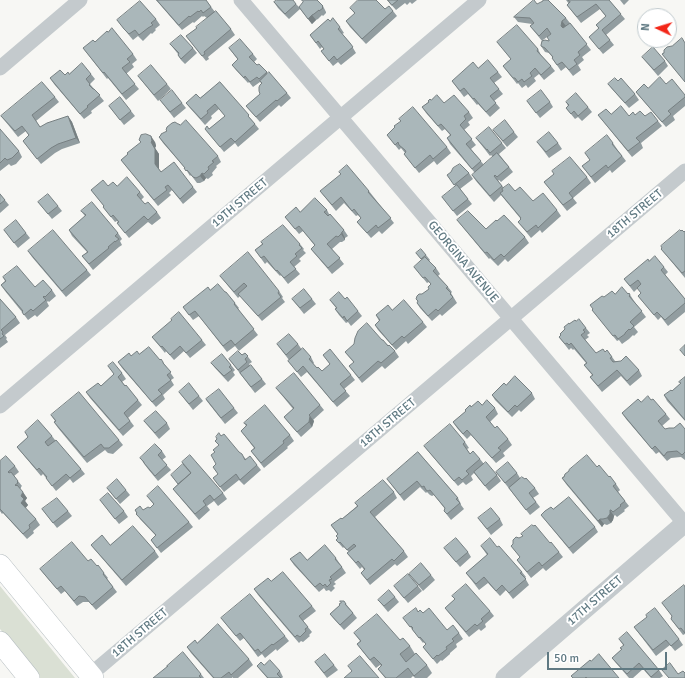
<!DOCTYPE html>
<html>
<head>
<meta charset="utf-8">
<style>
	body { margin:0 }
	#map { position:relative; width:685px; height:678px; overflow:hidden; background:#f7f7f4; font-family:Signika,sans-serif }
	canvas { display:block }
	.north { position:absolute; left:637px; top:8px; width:40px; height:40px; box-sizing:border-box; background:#fff; border:1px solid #bfc9cd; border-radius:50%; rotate:274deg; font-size:11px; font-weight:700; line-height:16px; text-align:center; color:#5f7982 }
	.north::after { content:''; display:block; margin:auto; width:14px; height:18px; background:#f32618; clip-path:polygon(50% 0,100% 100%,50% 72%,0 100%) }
	.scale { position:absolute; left:547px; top:652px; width:120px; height:18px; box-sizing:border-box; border:2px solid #5f7982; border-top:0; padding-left:5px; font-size:12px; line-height:14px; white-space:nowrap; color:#5f7982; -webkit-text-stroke:3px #fff; paint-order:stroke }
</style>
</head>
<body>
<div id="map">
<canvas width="685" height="678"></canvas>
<div class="north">N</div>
<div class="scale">50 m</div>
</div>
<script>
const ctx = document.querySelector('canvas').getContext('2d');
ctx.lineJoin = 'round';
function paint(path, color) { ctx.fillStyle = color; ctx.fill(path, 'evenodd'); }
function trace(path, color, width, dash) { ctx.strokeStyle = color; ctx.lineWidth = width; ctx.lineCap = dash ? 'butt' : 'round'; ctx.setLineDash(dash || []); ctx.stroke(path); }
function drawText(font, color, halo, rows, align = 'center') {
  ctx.font = font + ' Signika,sans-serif'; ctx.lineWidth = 4; ctx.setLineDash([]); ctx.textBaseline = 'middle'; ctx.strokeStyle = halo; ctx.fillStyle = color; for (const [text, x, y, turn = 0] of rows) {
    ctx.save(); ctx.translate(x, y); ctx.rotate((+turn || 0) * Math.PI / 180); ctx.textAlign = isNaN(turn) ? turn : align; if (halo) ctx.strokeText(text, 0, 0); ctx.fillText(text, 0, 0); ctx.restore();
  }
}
const green = new Path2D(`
	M0 586 75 678H40L0 629Z`);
const minor = new Path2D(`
	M241 0 685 524
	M0 68 80 0
	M0 406 479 0
	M90 675 685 171`);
const tertiary = new Path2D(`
	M505 678 685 523`);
const secondary = new Path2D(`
	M0 565 93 678
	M0 642 29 678`);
const wall = new Path2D(`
	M156 0H206L215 12 231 29 235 35 208 57 209 59 206 61 186 36 197 28 207 18 204 16 203 17 202 16 194 23 193 22 182 30Z
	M387 0H417L412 4 410 2 407 5 405 3 396 10Z
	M566 0H609L625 19 606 35 614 45 603 54 589 37 599 29 596 25 606 17 600 9 581 23 567 5 569 4Z
	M620 0H629L624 5Z
	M274 2 296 4 299 7 323 6 326 12V13L323 16 322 15 318 19 316 20 312 24 300 9 289 19 278 8Z
	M537 4 566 18 591 50 582 57 584 60 578 65 581 70 573 76 566 67 561 71 552 58H553L549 53 545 52 541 46 542 41 530 26 532 24 518 22 514 17ZM551 34 549 41 543 40Z
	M350 8 385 9 393 11 397 16 366 44 350 27 346 21 355 14Z
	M156 19 160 25 155 29 156 30 152 34 151 33 143 41 138 36 133 40 128 34 117 20Z
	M330 21 340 27 344 33 342 34 350 43 356 53 341 65 338 62 333 66 321 51 324 49 322 47 320 49 310 35Z
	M95 42 133 54 137 60 132 64 134 67 126 74 139 89 126 100 108 78 107 79 83 48Z
	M497 42 538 49 541 55 551 66 555 71 544 80 539 74 534 78 536 81 528 88 526 85 522 88 518 83 517 84 503 66 511 59Z
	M685 43V82L662 54 672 46Z
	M170 44 193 48 197 53 185 64 181 60 178 55V54Z
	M229 48 253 54 257 59 254 62 257 65 259 64 268 74 287 93 291 98 281 107 279 105 260 122 246 106 260 94 261 83 260 82 253 87 249 82 248 83 236 70 232 65 238 60Z
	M642 57 665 61 668 66 658 76Z
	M478 68 498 72 502 77 494 83 503 94 494 101 500 108 490 117 478 104 477 105 468 94 464 97 452 81Z
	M69 74H91L95 79 90 84 104 101 91 111 92 113 84 119 54 84 50 78Z
	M138 76 167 84 171 89 158 101Z
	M618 81 635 94 639 100 629 108 612 89 608 84Z
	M220 82 255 124 259 129 238 147 235 143 224 152 205 129H209L225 116 219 109 211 116 212 118 205 125 190 108 186 103 200 98Z
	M666 84 685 95V106L673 116 675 120 666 127 640 97 636 92Z
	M55 97 59 102 36 121 40 127 68 116 72 122 80 143 62 149 55 153 41 164 23 141 29 136 26 131 18 137 1 116Z
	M160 100 182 103 186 108 174 118Z
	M431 100 444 103 469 112 473 118 468 122 470 125 464 130 476 145 471 149 484 165 493 157 491 155 490 156 476 138 502 143 506 148 499 154 513 172 501 182 499 180 498 181 504 188 515 191 533 201 557 210 561 216 542 233 540 230 531 238 518 222 520 220V218L501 195 494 202 476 181 472 175 475 173 450 144 447 138 450 135 445 129 442 131 426 113 422 107Z
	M527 101 550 102 553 107 540 118Z
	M566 102 588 107 592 112 582 121 578 117 575 119 566 108 568 106Z
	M109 106 131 111 135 116 124 125Z
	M611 114 629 116 635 115 645 116 658 121 662 126 641 143 643 148 632 157 598 115Z
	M0 130 19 151 22 157 16 164 11 166 9 164 0 171Z
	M493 130 514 132 518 137 507 147Z
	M387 135 447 147 451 153 437 165 434 161 419 173 404 154 405 153 401 148 399 150Z
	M159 137 218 156 221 162 216 166 217 167 212 173 213 175 208 179 206 178 204 181 200 183H197L191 175 190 176 185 168 163 143Z
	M155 142 156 146 155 148 159 154V169L161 172 193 187 197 192 183 204 172 190 169 193 171 195 158 206 121 160 128 154Z
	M537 142 558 143 562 149 549 158Z
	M613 143 617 149 626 161 612 173 610 170 595 183 582 166 590 160 585 153Z
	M469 173 473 179 460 189 472 204 457 216 442 197 456 187 447 175Z
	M554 174 587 177 591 183 573 198 577 203 567 211 544 182Z
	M108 186H117L140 192 144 197 141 200 145 204 157 212 161 218 152 225 148 222 129 238 117 223 118 222 117 221 115 222 103 207 104 206 91 190Z
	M320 191H369L394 223 382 234 379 231 371 238 357 222 361 218 358 215 356 216 344 203 336 211Z
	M0 194 9 205 0 213Z
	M38 202 58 206 62 211 52 219Z
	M327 210 329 214 344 230 348 236 345 238V240L342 242H340L332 249 344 264 332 274 315 254 311 249 315 246 303 231 299 234 285 217 300 212Z
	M81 211 118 233 122 239 120 241 122 245 119 247 112 253 93 270 82 256 87 252 72 236 69 230 85 216Z
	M457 220 486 229 497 221 525 237 529 243 508 262 505 259 498 266 490 258 489 259 461 225Z
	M4 230 26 233 30 238 18 248Z
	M681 231 684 232 685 231V278L661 249Z
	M261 242 300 244 304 249 303 250 306 253 299 259 301 261 294 267 300 274 288 284 281 275 280 276 267 262 265 264 255 250 262 244Z
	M28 251 87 270 91 275 66 297 32 257Z
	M416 253 426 255 430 260 429 261 436 268 440 274 438 276 448 287 452 292 451 293 457 303 442 316 440 314 432 321 420 308 417 303 418 302 416 299 429 289 431 284 429 282 427 283 414 267 422 260Z
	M649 261 664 267 668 272 665 275 685 299V312L668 326 661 317 658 320 638 296 641 293 638 288 634 292 624 279Z
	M220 276 279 291 283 297 282 298 285 302 262 321 240 296 238 298Z
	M3 277 35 287 52 290 56 296 49 302 48 301 47 302 49 306 37 317 35 315 28 320 22 312 5 291 1 285 5 281Z
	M210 290 225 292 235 303 239 308 238 309 258 335 239 351 235 346 227 352 199 316 193 320 183 307Z
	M629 293 634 301 646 317 634 327 638 332 634 336 633 335 629 339 622 344 619 340 617 341 592 310 615 294H628Z
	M0 299 16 317 20 323 5 335 7 338 6 339 8 342 0 348Z
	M292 299H312L316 304 304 314Z
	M345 299 358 311 362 316 351 326 348 322 346 323 339 315 335 309 336 308 330 300Z
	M392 310 423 322 427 327 408 344 406 341 396 350 378 330 375 325 379 321 376 315Z
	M576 321 586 328 590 333 587 335 589 337 585 340 596 353 605 352 607 350 615 361 639 370 642 376 630 386 621 376 602 392 590 377 592 375 584 365 586 363 574 349 573 350 571 348 569 350 559 337 569 324Z
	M152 337 202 340 206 345 190 358 184 351 174 360 166 351 165 353Z
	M382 340 395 351 399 357 385 369 382 366 362 383 349 366 354 363 345 352Z
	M277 344H298L302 350 311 357 314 363 313 364 317 368 322 371 330 364 323 355 351 375 355 380 344 389 350 396 337 407 307 372 301 377 288 361 289 360Z
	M245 353 252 362 249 364 262 379 266 384 255 393 229 359 242 355Z
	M139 354 160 360 163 362 174 378 171 380 174 385 163 395 165 399 156 407 122 368 118 362 131 356Z
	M211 363 231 365 235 370 233 372 235 375 228 382 215 368Z
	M108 366 122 373 126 379 122 382 138 400 142 405 128 418 134 426 123 436 90 398 86 392 101 386 114 374Z
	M685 377V421L667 401 664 395 672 391 681 383Z
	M506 385 532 393 535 399 521 412 519 410 512 417 495 400 492 395Z
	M276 388 320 405 324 410 313 420 314 421 312 427 301 437 288 422 284 417 293 409 280 393Z
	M179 392 199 396 203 401 193 410Z
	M206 400 234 408 238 413 225 424Z
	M651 400 666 414 670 419 662 426 665 429H685V460L681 457 671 458 667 461 659 452 656 454 626 419 622 413 641 402Z
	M482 405 495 408 498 414 490 422 495 428 508 439 512 445 503 453 505 456 496 463 471 435 467 439 457 428 453 422 471 407Z
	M51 415 119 440 123 445 113 454 108 453 105 450 87 463 58 428 54 422 55 421Z
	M144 421 167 423 170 429 159 439Z
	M244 423 290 435 294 441 287 447 288 448 264 468 251 451 254 448 241 431 246 426Z
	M25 432 52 436 55 440 81 469 85 474 73 483 70 479 56 491 46 478 43 474 41 476 21 452 17 447 28 437Z
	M221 436 246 459 257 465 261 470 244 485 239 480 224 492 213 478 218 474 213 467 216 464 215 452 219 445Z
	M465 442 469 448 467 449 470 454 480 459 484 464 497 475 501 481 489 491 474 473 471 476 473 480 466 485 463 482 458 486 428 451 424 446Z
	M162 451 166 457 162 460 171 470 158 481 148 469 140 458Z
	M418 452 458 498 461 504V505L464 509 451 520 444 511 445 509 434 495 432 496 430 495 427 492 426 493 420 487 404 501 387 479Z
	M0 461 15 466 19 472 14 476 22 486 21 487V488L20 489 27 498 25 501 28 505 25 508 36 519 40 525 33 531 34 533 27 539 3 513 2 514 0 511Z
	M597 467 616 484 620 490 618 492 629 506 624 510 625 511 617 517 615 515 614 516 613 520 611 523 607 525 604 524 602 527 566 484 562 478 569 471Z
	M496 472 517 473 520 478 535 488 539 494 533 498 540 507 530 515Z
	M171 475 223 493 227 499 218 506 214 501 207 506 210 510 199 520 177 494 173 489 178 484Z
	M107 488 126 490 130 495 120 504 111 493Z
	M394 492 397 498 375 517 404 551 408 557 397 566 395 564 370 585 361 573 364 570 362 567 360 569 347 553 349 552 344 547 343 548 336 540 338 538V535L331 525 342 519 357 506 355 503Z
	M147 496 189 522 193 527 161 553 151 540 156 536 140 519 135 510H143L150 508 154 505Z
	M100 500 124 511 128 517 119 524Z
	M42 509 68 511 72 516 57 528Z
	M553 509 595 527 598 532 573 554 541 515Z
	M478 518 500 519 503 525 491 535Z
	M519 538 550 543 559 552 563 557 546 571 543 568 531 578 517 560 520 557 511 546Z
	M91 545 155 551 159 557 126 586 95 550Z
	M481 546 497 547 522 572 526 577 525 578 529 585 513 599 506 590 500 596 488 583 479 590 466 573 487 555Z
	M444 548 468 552 471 557 460 567Z
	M336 558 346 573 334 582 336 584 333 586 335 588 331 592 329 590 326 591 324 588 319 592 294 565 290 559 307 560Z
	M88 561 97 566 104 573 108 578 107 579 117 592 96 610 89 602H83L77 606 65 591 61 594 44 574 40 569Z
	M409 574 431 575 435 580 423 591Z
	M271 581 312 606 316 611 303 621 312 632 309 635 310 636 303 642 301 641 299 643 258 595 254 589Z
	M394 586H418L422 591 408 603Z
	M685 587V634L683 635 671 619 672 616 662 603Z
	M452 596 490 611 494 616 485 624 486 627 481 631 479 629 469 637 449 613 445 608 455 599Z
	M395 597 399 602 388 612 378 600Z
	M346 604 357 618 344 630 334 619 330 614 340 605Z
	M418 612 423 613 447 630 459 633 463 639 456 644 457 647 450 653V654L442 661 441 660 437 664 423 647 426 645 424 642 423 643 403 618Z
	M221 618 285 636 289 641 277 651 276 649 265 658 262 654 258 657 244 638 240 641 225 623Z
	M634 627 679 639 683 645 675 651 670 645 656 656Z
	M354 633 400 640 410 646 415 654 427 665 432 673 427 678H415L413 676 411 678H385L378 669 381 666 380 665 376 668 363 652 357 644 360 641Z
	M619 639 659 670 663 676 660 678H651L643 669 633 678H629L616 663 612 658 622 649 623 645Z
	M197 643 249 659 253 665 238 678H233L232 677V678H213L191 653 187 647Z
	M315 662 334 665 338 670 327 678Z
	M264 665 280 671 283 677 282 678H267L257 666Z
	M201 674 204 678H153Z`);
const shadedWall = new Path2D(`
	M312 15 316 20 312 24 308 19Z
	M562 21 566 26 565 31 561 26Z
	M68 116 72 122 80 143 76 138Z
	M151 136 155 142 156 146 155 148 159 154V170L155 164 151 142Z
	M202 173 206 178 204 181 200 176Z
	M342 232 345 238V240L341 234Z
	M310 416 314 421 312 427 309 422Z
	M23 492 27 498 25 501 28 505 25 509 21 503V496Z
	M610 510 614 516 613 520 611 523 607 518Z
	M600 519 604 524 602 527 598 521Z`);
const building = new Path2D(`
	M157 0H206L211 7 203 13 201 10 199 12 198 11 190 17 189 16 179 25Z
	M277 0H293L296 4 285 14 274 2Z
	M302 0H317L323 6 322 7 323 8 319 11V10L314 14 312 15 308 19 299 7 303 2Z
	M358 0H376L385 9 389 6 393 11 362 39 346 21 355 13 350 8Z
	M388 0H398L392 5Z
	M534 0 537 4 543 1V0H548L566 18 562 21 561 26 563 28 570 23 587 44 578 52 580 55 574 60 577 64 569 70 562 62 557 65 552 58 553 57 545 48 541 46V45L542 41 545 40 549 41V40L547 37 551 34 547 28 539 36 530 26 534 23 530 18 514 17Z
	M568 0H609L621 14 602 30 610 40 599 49 589 37 599 28 596 25 606 16 596 4 577 17 567 5 570 2Z
	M140 1 156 19 151 23 153 25 148 28 139 35 135 30 129 34 124 29 117 20Z
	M216 11 231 29 204 52 205 54 202 56 186 36 197 28 196 27Z
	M333 18 340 27 338 29 350 43 353 47 337 60 334 56 329 61 321 51 324 49 318 41 316 43 310 35 328 19 330 21Z
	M517 25 538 49 537 51 551 66 541 75 535 68 530 73 532 76 524 82 522 79 518 82 515 78H513L503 66 511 59 497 42Z
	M112 28 133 54 127 59 130 62 122 68 135 84 122 94 104 72 103 73 83 48 93 40 95 42 107 31 108 32Z
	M181 35 193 48 181 59 178 55 179 53 170 44Z
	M682 38 685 43V82L662 54 664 53V50L667 47 672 46Z
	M240 39 253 54 249 57 257 65 259 64 267 72 259 79 257 77 250 82 245 76 244 78 232 65 238 59 229 48Z
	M653 47 665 61 654 70 642 57Z
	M488 60 498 72 490 78 499 89 490 96 496 103 486 112 474 98 473 99 464 88 460 91 452 81 473 62 478 68Z
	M82 63 91 74 86 79 90 84 89 85 93 89H94L100 95 87 106 88 107 80 114 50 78 60 70 65 75 68 72 69 74Z
	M151 65 167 84 154 95 138 76Z
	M269 72 287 93 277 101 276 100 256 117 246 106 260 94 259 91V87L260 85 262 83 260 81Z
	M660 77 666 84 672 79 685 95V97L668 111 671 114 662 122 636 92 644 84 648 88Z
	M615 78 618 81 621 78 635 94 625 103 608 84Z
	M42 82 55 97 32 115 40 127 47 123 68 116 76 138 58 144 51 148 37 159 23 141 29 135 22 126 15 131 1 116Z
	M220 82 249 115 248 116 255 124 235 142 231 138 220 147 205 129 207 126 209 129 225 116 215 104 207 111 208 113 201 119 186 103 196 94 200 98Z
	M172 90 182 103 170 112 160 100Z
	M541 90 550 102 536 113 527 101Z
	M576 93 588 107 578 116 574 111 571 114 566 108 569 105 566 102Z
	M437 95 444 103 454 95 469 112 464 116 466 119 460 125 472 139 466 144 481 161 472 169 447 138 451 135 441 124 438 126 422 107 429 102 428 101 430 99 431 100Z
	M120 97 131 111 120 120 109 106Z
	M621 106 629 116 633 112 635 115 640 111 645 116 651 112 658 121 636 138 640 142 628 151 598 115 606 109 611 114Z
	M413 107 447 147 433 159 430 155 415 168 404 154 406 152 405 150 399 145 398 142 395 145 387 135 395 127 394 126 401 121 399 119Z
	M186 120 218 156 212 161 214 162 208 167 209 169 204 174 202 173 200 176 196 178 193 177 187 170 186 171 184 168H185L159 137 161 135V134L167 131 166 130 167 127 172 123 175 122 178 124H179L180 125Z
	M505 120 514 132 503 141 493 130Z
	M489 127 502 143 490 153 487 149V150L476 138Z
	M0 129 19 151 12 158 7 160 5 158 0 163Z
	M549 132 558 143 546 152 537 142Z
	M146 134 151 136 152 141 151 142 155 149V164L161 172 174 162 193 187 180 199 168 185 165 187 167 190 154 200 121 160 128 154 127 153 141 142 139 140 141 135Z
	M607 135 613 143 612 144 622 156 608 168 606 165 591 177 582 166 590 160 585 153Z
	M497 153 509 167 497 177 495 175 494 176 502 186 490 196 472 175Z
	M570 157 587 177 569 193 573 198 563 205 544 182 554 174 552 171Z
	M460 164 469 173 454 185 447 175 451 172 453 168Z
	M347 165 369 191 368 192 391 218 378 228 376 225 367 233 357 222 361 218 354 209 352 211 341 197 332 205 320 191 341 174 339 172Z
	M127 177 140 192 137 195 145 204 148 202 157 212 148 220 144 216 125 233 117 223 119 222 113 215 111 217 103 207 104 206 91 190 103 180 108 186 113 182 117 186Z
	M509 184 515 191 520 187 533 201 543 193 557 210 538 228 536 225 527 232 518 222 521 219H520L521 218 500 193 503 191 502 189Z
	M457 185 468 199 453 211 442 197Z
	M0 194 5 200 0 204Z
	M48 194 58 206 48 214 38 202Z
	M315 198 327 210 324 212 328 216 330 214 344 230 342 232 341 234 338 237 336 236 327 244 340 258 328 268 311 249 315 245 299 226 295 229 285 217 296 207 300 212Z
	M92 202 118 233 115 236 119 239 115 242V241L108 247 109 248 89 264 82 256 88 252 69 230 86 215 81 211Z
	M468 211 486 229 496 220 497 221 504 215 525 237 504 257 501 254 494 260 487 252 485 253 457 220Z
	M16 220 26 233 14 243 4 230Z
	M283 225 300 244 299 245 302 248 295 254 297 256 290 262 296 269 284 278 277 270 276 271 264 256 261 258 255 250 263 244 261 242Z
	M53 230 87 270 62 291 28 251Z
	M680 230 681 231 682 230 684 232 685 231V271L682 273 661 249 662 248 661 246Z
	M421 249 426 255 421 259 416 253Z
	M248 252 279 291 278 293 281 297 258 316 238 294 247 286 244 283 234 292 220 276Z
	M655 256 664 267 661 270 685 299V303L665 320 657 312 654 315 638 296 641 293 637 288 641 284 638 280 630 286 624 279 648 259 649 261Z
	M425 257 436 268 433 271 448 287 446 288 451 293 450 294 453 297 438 311 436 309 428 316 417 303 418 301 416 299 417 296 419 294H422L429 289 428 287 431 284 425 277 423 278 414 267Z
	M17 266 35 287 43 280 52 290 45 297 44 296 43 297 46 300 33 311 31 309 24 315 22 312 23 311 1 285 6 281 3 277Z
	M218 284 225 292H226L235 303 234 304 254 329 235 345 231 340 223 346 195 311 189 315 183 307 208 287 210 290Z
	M622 287 628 294 629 293 630 295 629 296 642 311 630 322 634 326 630 330 629 329 625 333V334L618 339 615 335 613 336 592 310 593 309 590 305 602 296 604 297 612 291 615 294Z
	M304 289 312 299 300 308 292 299Z
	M339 292 345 299 347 297 358 311 347 321 344 316 343 318 335 309 337 308 330 300Z
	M0 299 16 317 1 330 3 332 2 334 4 336 0 339Z
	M404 300 423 322 404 338 402 336 392 345 375 325 380 320 376 315 388 305 392 310Z
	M179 312 202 340 186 353 180 346 170 355 162 346 161 347 152 337 172 320 171 319Z
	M579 319 586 328 583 330 585 332 581 335 596 353 603 349 605 352 607 350 612 357 610 358 613 362 621 361 626 356 639 370 627 381 617 370 598 386 590 377 593 375 584 365 587 363 571 343 569 345 567 343 565 344 559 337 561 335 560 334 565 329 564 327 569 323V324L575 320 576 321Z
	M367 323 382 340H383L388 346 389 345 395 351 381 363 378 361 359 378 349 366 354 362 345 352 354 344 355 338 358 331Z
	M289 334 298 344 286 355 277 344Z
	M685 345V356L680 350Z
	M149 347 160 360 161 359 163 362V363L171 372 167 375 171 380 158 390 162 394 152 402 118 362 129 353 131 356 137 351 139 354Z
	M303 348 311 357 309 359 317 368 318 367 322 371 330 364 323 355 330 349 351 375 340 384 346 391 333 402 303 366 297 372 288 361Z
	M238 351 242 355 245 353 248 356 245 359 247 362 238 370 229 359Z
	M222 354 231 365 229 367 232 370 224 376 211 363Z
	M113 362 122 373 118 377 125 386 126 385 138 400 124 413 130 421 119 430 86 392 98 383 101 386 114 374 108 366Z
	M251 365 262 379 251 387 240 373Z
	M294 373 320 405 309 415 310 416 309 422 297 432 284 417 294 408 276 388Z
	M515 376 532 393 517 407 515 405 508 412 492 395 504 383 506 385Z
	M685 377V420L664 395 671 390 672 391 681 383 679 382Z
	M189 383 199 396 189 404 179 392Z
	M219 389 234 408 221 418 206 399Z
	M79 392 119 440 109 448H104L101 444 84 457 54 422 56 421 51 415Z
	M648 396 651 400 653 399 666 414 658 421 665 429 669 428H674L680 423 685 429V452L682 455 677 451 667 452 664 456 655 446 652 449 622 413 638 399 641 402Z
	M487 400 495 408 486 417 495 428 497 426 508 439 498 448 501 450 492 458 467 430 463 434 453 422 466 411 465 410 470 405 471 407 478 401 482 405Z
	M265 405 290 435 283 441 284 443 261 463 251 451 255 448 241 431 247 425 244 423Z
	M156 411 167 423 155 433 144 421Z
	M38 420 52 436 45 442 48 446 56 440 81 469 70 478 66 474 52 486 46 478 47 477 39 468 37 470 17 447 28 437 25 432Z
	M450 424 465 442 463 444 470 454 473 451 480 459 466 471 469 474 462 480 459 477 454 481 424 446Z
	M219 433 221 436 224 434 239 452 242 454 245 460 250 456 257 465 240 480 236 474 220 487 213 478 218 474 213 467 216 464 211 455 215 452 213 450 219 445 215 441 217 439 216 437Z
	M155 444 162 451 158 455 167 465 155 476 144 463V462L140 458Z
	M418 452 458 498 456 499 460 503 447 514 444 511 445 508 430 490 428 491 426 490 424 486 422 487 417 481 400 495 387 479Z
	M190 455 223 493 214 500 210 495 203 501 206 505 195 514 173 489 191 473 182 462Z
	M587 455 597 467 599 465 609 477 610 476 616 484 613 486 625 501 620 505 621 506 613 512 611 510H610V514L607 518 603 519H600L598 521 562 478 564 477 565 474 569 471V470Z
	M6 456 15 466 8 472 9 473 11 472 18 481 17 482 18 483 15 485 16 486 17 485 23 492 21 496 24 499 21 503 36 519 29 525 30 528 23 534 0 509V461Z
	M486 462 497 475 485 486 474 472Z
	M508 462 517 473 505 483 496 472Z
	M183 464 191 473 178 484 171 475Z
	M522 477 525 479 526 478 535 488 529 493 536 502 526 510 509 488Z
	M117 479 126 490 116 499 107 488Z
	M383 480 394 492 370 512 404 551 394 561 392 559 367 580 361 573 365 569 358 561 356 563 347 553 356 546 354 544 347 550 340 542 339 543 336 540 338 538 336 536 338 534 331 525 341 518 342 519 358 506 355 503Z
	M158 486 189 522 157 548 151 540 156 535 136 514 137 513 135 510 140 506 143 510 148 507 150 508 154 504 147 496Z
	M108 493 124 511 115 519 100 500Z
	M569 497 595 527 569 548 541 515 545 511 551 507 553 509Z
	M57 498 68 511 53 523 42 509Z
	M491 508 500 519 487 529 478 518Z
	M532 525 534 526 535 525 550 543 551 542 559 552 542 566 539 562 527 572 517 560 520 557 511 546 513 544V540L516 537 519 538 523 536 521 534Z
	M133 526 155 551 122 580 91 545 102 535 110 545Z
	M456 538 468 552 456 562 444 548Z
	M490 538 497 547 499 546 522 572 520 573 526 579 509 593 502 585 496 591 484 577 476 584 466 573 488 554 481 546Z
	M72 542 88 561 91 559 97 566 98 565 104 573 103 574 113 587 92 605 85 597 79 596 74 601 61 586 57 589 40 569Z
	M325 545 336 558 335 559 342 567 330 577 332 579 329 580 331 583 327 587 325 584 323 586 320 583 315 587 290 559 300 552 307 560Z
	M421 563 431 575 419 585 409 574Z
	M283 572 312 606 299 616 308 627 305 629 306 631 300 637 297 635 295 637 254 589 268 578 271 581Z
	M408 574 418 586 404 598 394 586Z
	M466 584 490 611 481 619 483 621 477 626 475 624 466 632 445 608 455 599 452 596Z
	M684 585 685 587V633L681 628 679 629 671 619 672 616 662 603Z
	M389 590 395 597 384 606 378 600Z
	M250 594 285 636 273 645 272 644 261 653 258 649 255 651 240 633 236 636 221 618Z
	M340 601H344L346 604H345L353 613 340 625 330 614 340 605 339 604 341 603Z
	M416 608 418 612 420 610 423 613 429 608 447 630 453 625 459 633 452 639 454 641 446 647 447 649 438 656 437 655 433 659 423 647 426 644 420 637 419 638 412 629 413 628 411 626 410 627 403 618Z
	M655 608 679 639 671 646 666 640 653 650 634 627 647 617 646 615Z
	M377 614 400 640 403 638 410 646 400 654 406 662 416 653 427 665 414 676 408 668 396 678H386L378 669 382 665 374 657 370 660 357 644 361 641 354 633Z
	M218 624 249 659 231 675 229 672 221 678H214L187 647 195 640 197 643Z
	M627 632 659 670 651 677 639 663 627 674 612 658 622 649 620 648 624 645 619 639Z
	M183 652 201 674 199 676 201 678H153L168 666H167Z
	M325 654 334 665 324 673 315 662Z
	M599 654 619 678H587L586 677 585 678H573L571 676 590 660 591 661Z
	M360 656 379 678H344L352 671 348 666Z
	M270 660 280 671 277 674 281 678H268L257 666 261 662 264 665Z
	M670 663 678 674 683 671 685 673V678H669L662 670Z`);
const streetNames = [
	["19TH STREET",240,203,-40],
	["18TH STREET",635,214,-40],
	["GEORGINA AVENUE",463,262,50],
	["18TH STREET",388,423,-40],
	["17TH STREET",595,601,-41],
	["18TH STREET",140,633,-40]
];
paint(green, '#dae0d4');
trace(secondary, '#b6bec1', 22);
trace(minor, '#c4cacd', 15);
trace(tertiary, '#c4cacd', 19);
trace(secondary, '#fff', 21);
paint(wall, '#929da0');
paint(shadedWall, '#778082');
paint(building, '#aab7ba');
trace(building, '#778082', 1);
drawText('12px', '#5f7982', '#fff', streetNames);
</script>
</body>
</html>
